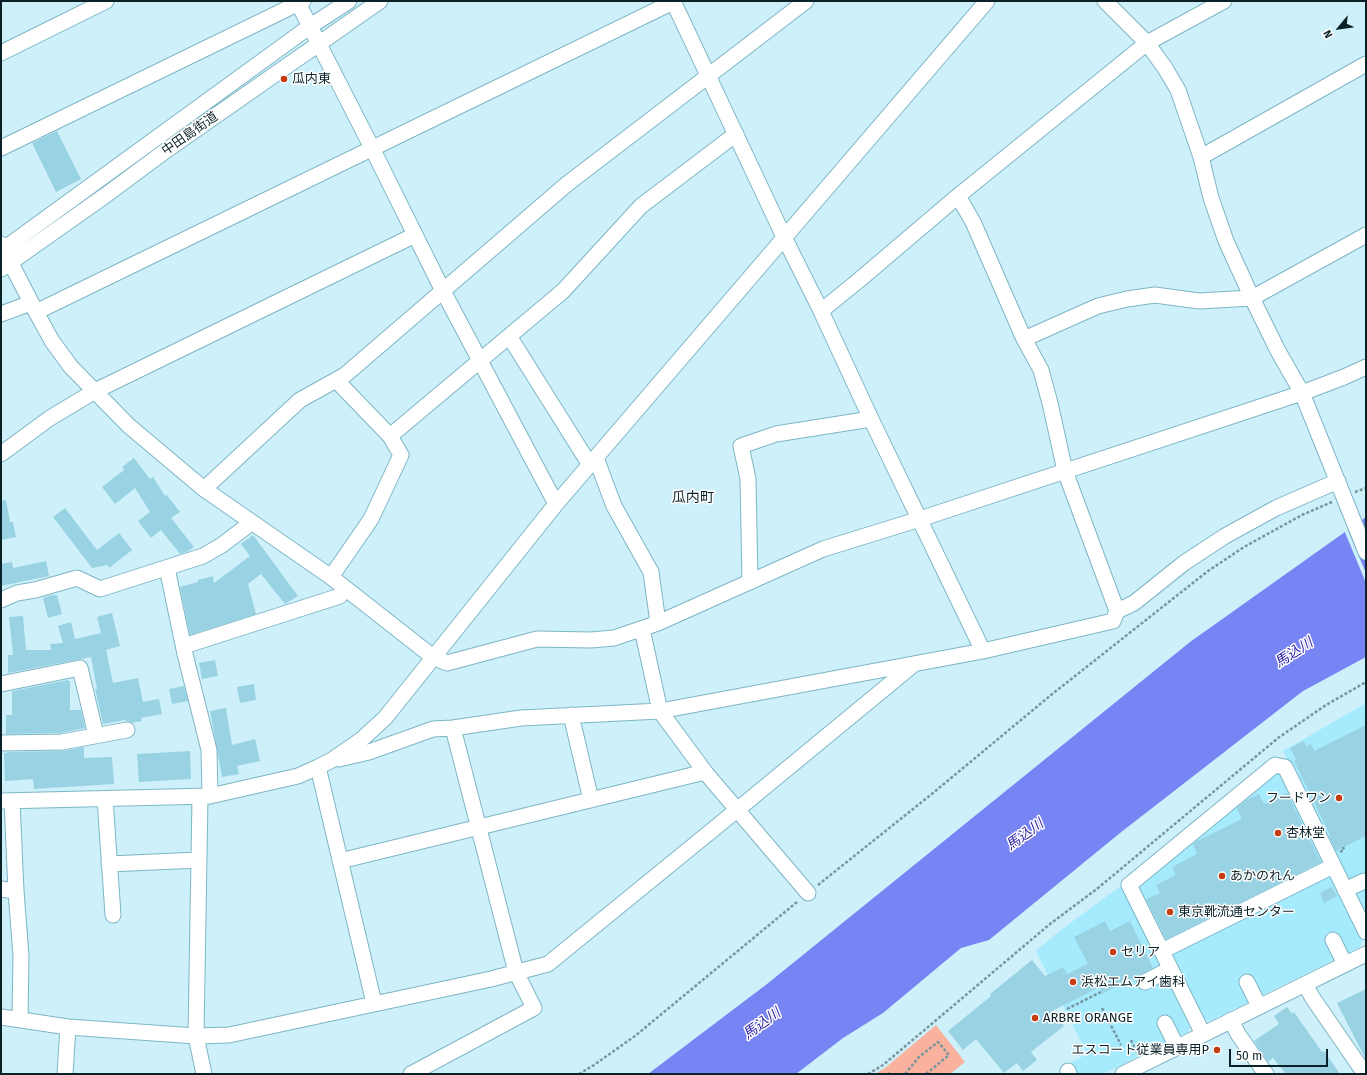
<!DOCTYPE html>
<html>
<head>
<meta charset="utf-8">
<style>
	body { margin:0 }
	#map { position:relative; width:1367px; height:1075px; overflow:hidden; background:#cef0fa; font-family:"Fira Sans",sans-serif }
	canvas { display:block }
	.frame { position:absolute; inset:0; border:2px solid #0a2227; pointer-events:none }
	.north { position:absolute; left:1319px; top:8px; width:40px; height:40px; -webkit-text-stroke:3px #fff; paint-order:stroke; rotate:241deg; font-size:11px; font-weight:700; line-height:16px; text-align:center; color:#0a2227 }
	.north::after { content:''; display:block; margin:auto; width:14px; height:18px; background:#0a2227; clip-path:polygon(50% 0,100% 100%,50% 72%,0 100%) }
	.scale { position:absolute; left:1229px; top:1049px; width:99px; height:18px; box-sizing:border-box; border:2px solid #0a2227; border-top:0; padding-left:5px; font-size:12px; line-height:14px; white-space:nowrap; color:#0a2227; -webkit-text-stroke:3px #fff; paint-order:stroke }
</style>
</head>
<body>
<div id="map">
<canvas width="1367" height="1075"></canvas>
<div class="frame"></div>
<div class="north">N</div>
<div class="scale">50 m</div>
</div>
<script>
const ctx = document.querySelector('canvas').getContext('2d');
ctx.lineJoin = 'round';
function paint(path, color) { ctx.fillStyle = color; ctx.fill(path, 'evenodd'); }
function trace(path, color, width, dash) { ctx.strokeStyle = color; ctx.lineWidth = width; ctx.lineCap = dash ? 'butt' : 'round'; ctx.setLineDash(dash || []); ctx.stroke(path); }
function drawText(font, color, halo, rows, align = 'center') {
  ctx.font = font + ' "Fira Sans","Noto Sans JP",sans-serif'; ctx.lineWidth = 3; ctx.setLineDash([]); ctx.textBaseline = 'middle'; ctx.strokeStyle = halo; ctx.fillStyle = color; for (const [text, x, y, turn = 0] of rows) {
    ctx.save(); ctx.translate(x, y); ctx.rotate((+turn || 0) * Math.PI / 180); ctx.textAlign = isNaN(turn) ? turn : align; if (halo) ctx.strokeText(text, 0, 0); ctx.fillText(text, 0, 0); ctx.restore();
  }
}
const built = new Path2D(`
	M1366 703V919L1283 751Z
	M1274 773 1282 775 1363 939 1360 947 1210 1021 1201 1018 1138 890 1139 884Z
	M1122 885 1191 1024 1188 1032 1103 1074H1063L1060 1068 1087 1054 1036 951 1057 933Z`);
const green = new Path2D(`
	M936 1025 965 1062 950 1074H875L885 1068Z`);
const water = new Path2D(`
	M1366 517V657L1303 691 1120 833 989 940 961 948 883 1013 843 1038 796 1074H648L767 984 1190 642Z`);
const pier = new Path2D(`
	M1347 528 1366 573V583L1344 530Z`);
const building = new Path2D(`
	M57 131 81 179 56 192 32 143Z
	M134 458 150 479 153 477 165 496 167 495 180 512 171 518 194 547 188 551 180 554 161 530 151 538 138 521 150 512 135 488 115 504 102 487 124 470 122 467Z
	M6 500 10 522H13L16 537 1 540V501Z
	M65 508 97 550 119 533 132 550 109 568 108 565 92 568 53 517Z
	M253 535 298 596 285 604 261 574 248 584 256 614 190 635 180 587 198 582V580L213 576 214 583 250 556 241 544Z
	M46 561 49 576 1 586V564L12 562 13 568Z
	M52 595H57L62 614 48 618 43 598Z
	M112 613 120 646 106 650 113 683 138 678 143 702 159 699 162 714 141 718 142 721 132 723 125 720 103 724 95 689H97L91 657 8 673V655H13L9 617 23 616 26 650H51L50 644 63 643 58 626 71 622 75 639 101 633 97 617Z
	M215 660 218 676 202 679 199 663Z
	M68 680V681H70V710H81L85 728 61 733 6 734V715H12V691Z
	M254 684 256 700 240 703 237 687Z
	M184 686 188 701 172 704 169 689Z
	M226 708 232 745 255 739 260 761 237 766 239 774 222 777 210 711Z
	M1366 725V836L1336 851 1329 836 1330 835 1294 761 1296 759 1290 748 1304 741 1306 746 1311 744 1314 751Z
	M84 747V758L112 757 114 784 34 789 33 779 5 781 4 753H7V752L62 751Z
	M190 751 191 779 139 782 137 754Z
	M1287 793 1321 862 1166 939 1146 899 1160 893 1156 885 1176 875 1172 867 1197 854 1193 844 1197 841 1242 819 1237 808 1247 800 1259 794 1264 804Z
	M1332 887 1337 896 1324 903 1320 893Z
	M1105 921 1110 931 1130 921 1153 968 1102 994 1100 987 1052 1011 1064 1026 1031 1052 1037 1060 1023 1071 1017 1063 1004 1073 976 1039 963 1050 948 1031 991 996 990 994 1032 960 1045 976 1063 967 1067 974 1088 964 1074 937Z
	M1366 989V1060L1337 1003Z
	M1287 1007 1292 1014 1294 1012 1322 1052 1324 1051 1340 1074H1286L1273 1058 1268 1062 1254 1041 1279 1024 1274 1016Z`);
const path = new Path2D(`
	M1355 492 1366 488
	M1340 852 1344 850 1343 847
	M818 885 933 793 1051 695 1208 571 1244 547 1302 515 1332 502
	M1102 1008 1121 1045
	M1067 1009 1101 992
	M1131 1040 1137 1052
	M888 1073 889 1074
	M579 1074 594 1065 635 1036 797 902
	M868 1074 883 1065 1050 924 1098 888 1278 738 1326 705 1366 682
	M905 1074 919 1057 938 1042 949 1055 926 1074`);
const minor = new Path2D(`
	M297 1 372 148 443 291 556 504
	M673 1 784 237 821 311 871 419 983 651
	M1105 1 1147 43 1165 68 1178 90 1201 157 1211 198 1226 241 1252 298 1278 351 1302 393 1366 552
	M1 53 106 1
	M1 148 303 1
	M1201 157 1366 64
	M958 196 973 222 1024 339 1041 370 1050 403 1065 471 1117 611
	M1 244 36 312 52 341 71 367 129 426 204 489 331 577 433 657 447 663 537 639 591 640 614 638 658 623 823 549 920 519 1302 393 1344 377 1366 367
	M1 251 309 27 349 1
	M1 269 106 195 168 149 380 1
	M821 311 858 281 958 196 1147 43 1224 1
	M36 312 673 2
	M1 314 31 303
	M509 336 590 465
	M1024 339 1098 306 1127 299 1155 295 1199 301 1252 298 1366 235
	M390 436 563 291 641 206 736 134
	M1 454 50 418 95 391 415 235
	M596 458 614 506 651 572 658 623
	M204 489 300 400 345 375 567 184 806 1
	M167 568 185 654 209 750 210 796
	M331 577 371 519 401 455 390 436 336 380
	M750 582 748 479 741 446 776 434 871 419
	M1 600 17 593 35 590 77 578 100 589 203 556 222 545 251 523
	M642 629 660 711 705 772 808 893
	M184 646 340 596 344 587
	M1 684 80 668 96 735
	M571 715 591 800
	M1 743 62 742 127 730
	M339 759 369 752 433 729 453 728 521 718 660 711 983 651 1113 621 1117 611 1134 603 1184 563 1225 536 1276 508 1338 481
	M318 767 374 1003
	M200 797 196 1036 204 1074
	M105 799 113 915
	M1 801 210 796 298 776 318 767 332 760 361 740 385 718 556 504 987 1
	M12 801 16 891 21 956 20 1019
	M340 861 705 772
	M109 864 199 860
	M1 889 16 891
	M1345 890 1364 881
	M1333 940 1345 964
	M1162 951 1333 866
	M1145 982 1170 969
	M1247 982 1259 1006
	M1305 984 1312 997 1365 1074
	M1 1017 68 1027 196 1036 229 1035 491 979 548 964 737 810 913 665
	M1231 1020 1238 1034 1266 1074
	M1165 1023 1177 1047
	M1203 1034 1129 885 1275 765 1285 767 1366 932
	M1068 1071 1069 1074
	M65 1074 68 1027
	M411 1074 534 1008 516 972 453 728
	M1123 1074 1366 954`);
const markers = [
	[284,79,4,"#c43c0f"],
	[1339,798,4,"#c43c0f"],
	[1278,833,4,"#c43c0f"],
	[1222,876,4,"#c43c0f"],
	[1170,912,4,"#c43c0f"],
	[1113,952,4,"#c43c0f"],
	[1073,982,4,"#c43c0f"],
	[1035,1018,4,"#c43c0f"],
	[1217,1050,4,"#c43c0f"]
];
const poiNames = [
	["瓜内東",292,79],
	["フードワン",1331,798,"right"],
	["杏林堂",1286,833],
	["あかのれん",1230,876],
	["東京靴流通センター",1178,912],
	["セリア",1121,952],
	["浜松エムアイ歯科",1081,982],
	["ARBRE ORANGE",1043,1018],
	["エスコート従業員専用P",1209,1050,"right"]
];
const streetNames = [
	["中田島街道",190,134,-35]
];
const neighbourhoodNames = [
	["瓜内町",693,498]
];
const waterNames = [
	["馬込川",1294,653,-33],
	["馬込川",1025,835,-36],
	["馬込川",762,1024,-36]
];
paint(built, '#a5eafd');
paint(green, '#fab19d');
paint(water, '#7784f3');
paint(pier, '#cef0fa');
paint(building, '#99d3e3');
trace(minor, '#7db6c5', 17);
trace(path, '#78969e', 2.5, [3, 2]);
trace(minor, '#fff', 15);
for (const [x, y, r, color] of markers) { const dot = new Path2D(); dot.arc(x, y, r, 0, 2 * Math.PI); ctx.fillStyle = color; ctx.fill(dot); trace(dot, '#fff', 1.5); }
drawText('13px', '#0a2227', '#fff', poiNames, 'left');
drawText('13px', '#0a2227', '#fff', streetNames);
drawText('14px', '#0a2227', '#fff', neighbourhoodNames);
drawText('italic 14px', '#3023a5', '#fff', waterNames);
</script>
</body>
</html>
